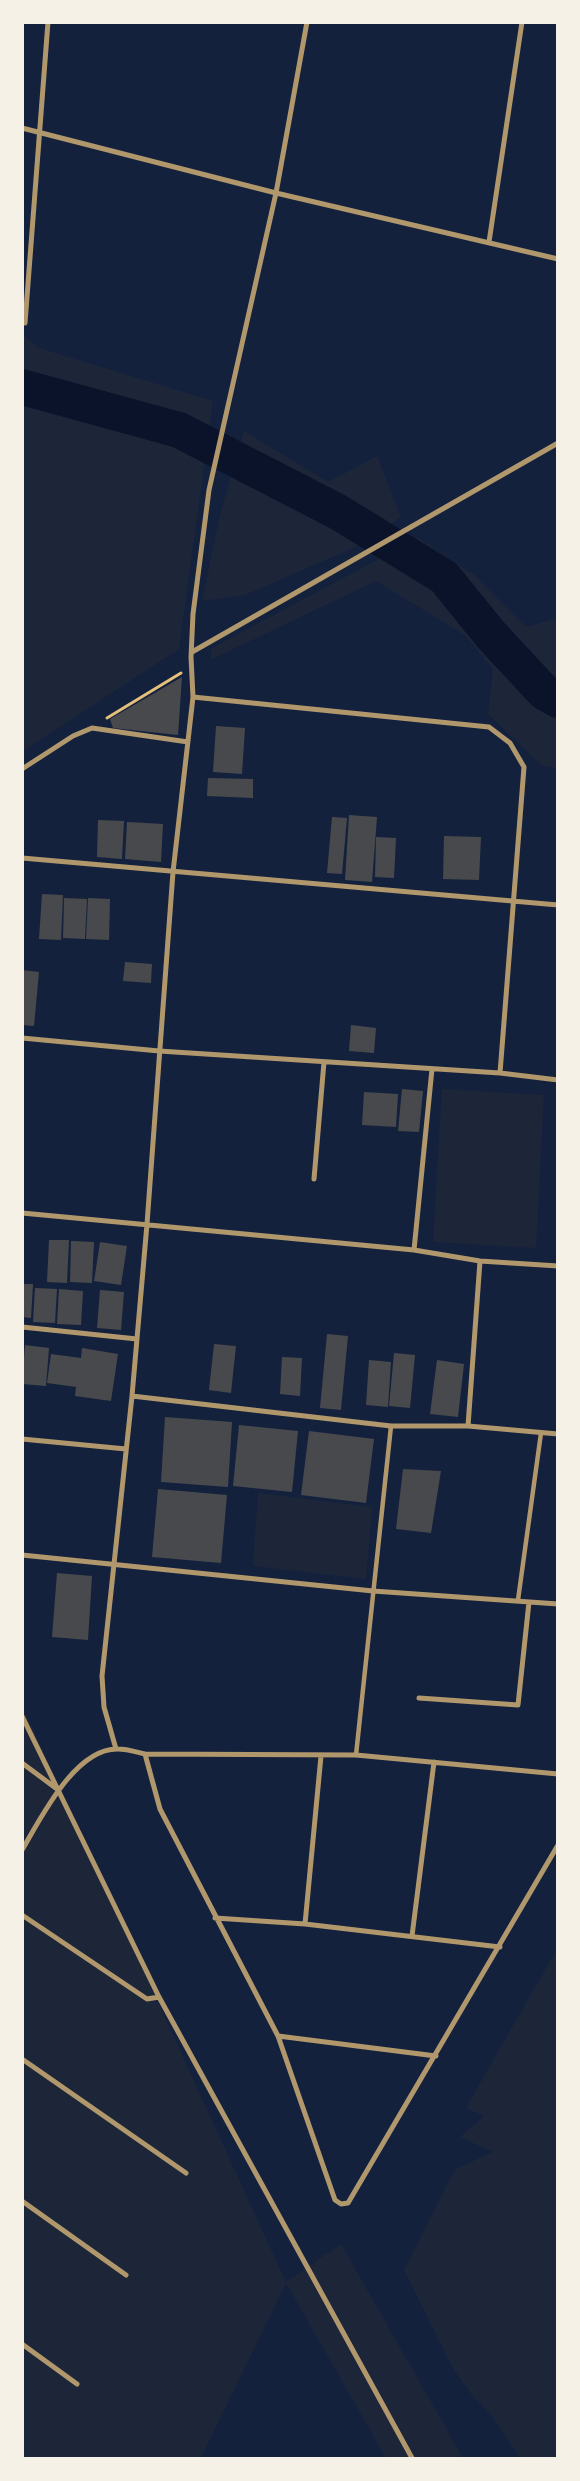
<!DOCTYPE html>
<html>
<head>
<meta charset="utf-8">
<style>
	body { margin:0 }
	#map { position:relative; width:580px; height:2481px; overflow:hidden; background:#14213d; font-family:Cabin,sans-serif }
	canvas { display:block }
	.frame { position:absolute; inset:0; border:24px solid #f6f1e7; pointer-events:none }
</style>
</head>
<body>
<div id="map">
<canvas width="580" height="2481"></canvas>
<div class="frame"></div>
</div>
<script>
const ctx = document.querySelector('canvas').getContext('2d');
ctx.lineJoin = 'round';
function paint(path, color) { ctx.fillStyle = color; ctx.fill(path, 'evenodd'); }
function trace(path, color, width, dash) { ctx.strokeStyle = color; ctx.lineWidth = width; ctx.lineCap = dash ? 'butt' : 'round'; ctx.setLineDash(dash || []); ctx.stroke(path); }
const green = new Path2D(`
	M23 335 39 348 213 401 179 649 23 751Z
	M244 431 328 482 377 456 401 517 367 542 245 595 202 601 220 515Z
	M418 538 474 575 526 627 557 618V768L541 765 488 714 493 669 466 636 376 581 210 660 212 648Z
	M442 1089 544 1095 536 1248 433 1242Z
	M258 1493 372 1507 366 1579 253 1566Z
	M22 1705 286 2282 341 2244 463 2458H386L286 2283 201 2458H23Z
	M557 1949V2458H520L491 2415 471 2394 452 2367 404 2270 455 2169 493 2152 460 2137 484 2116 468 2109V2104Z`);
const river = new Path2D(`
	M22 387 179 430 338 512 444 577 491 635 544 692 558 700`);
const building = new Path2D(`
	M182 677 178 735 113 728 110 719Z
	M216 726 245 728 242 774 213 772Z
	M208 778 253 779V798L207 796Z
	M349 815 377 817 372 882 345 880Z
	M332 817 347 818 342 874 327 873Z
	M98 820 124 821 122 859 97 857Z
	M127 822 163 824 161 862 125 859Z
	M444 836 481 837 479 880 443 879Z
	M376 837 396 838 394 878 375 877Z
	M42 894 63 895 61 940 39 939Z
	M64 898 87 899 85 939 63 938Z
	M88 898 110 899 109 940 86 939Z
	M125 962 152 964 151 983 123 981Z
	M22 970 39 972 34 1026 22 1025Z
	M351 1025 376 1028 374 1053 349 1051Z
	M402 1089 423 1091 419 1132 398 1131Z
	M364 1092 398 1094 396 1127 362 1125Z
	M49 1240H69L67 1283 47 1282Z
	M71 1241 94 1242 92 1283 70 1282Z
	M100 1242 127 1246 121 1285 94 1281Z
	M22 1284H33L31 1318 22 1317Z
	M35 1288 57 1289 55 1323 33 1322Z
	M59 1289 83 1291 81 1325 57 1324Z
	M100 1290 124 1292 121 1330 97 1328Z
	M327 1334 348 1336 341 1410 320 1408Z
	M214 1344 236 1346 231 1393 209 1390Z
	M25 1345 49 1348 46 1386 22 1384Z
	M82 1348 118 1354 111 1401 75 1396 76 1387 47 1383 51 1354 81 1358Z
	M394 1353 415 1355 410 1408 389 1406Z
	M282 1357 302 1358 300 1396 280 1394Z
	M369 1360 391 1362 388 1407 366 1405Z
	M437 1360 464 1364 458 1417 430 1414Z
	M165 1417 232 1422 228 1487 161 1482Z
	M239 1425 298 1431 292 1492 233 1486Z
	M309 1431 374 1439 366 1503 301 1495Z
	M403 1469 441 1471 431 1533 396 1529Z
	M158 1489 227 1495 221 1563 152 1557Z
	M57 1573 92 1576 88 1640 52 1637Z`);
const path = new Path2D(`
	M107 718 181 673`);
const pedestrian = new Path2D(`
	M518 1600 541 1433
	M356 1755 391 1426`);
const minor = new Path2D(`
	M22 128 276 193 558 259
	M489 242 522 22
	M25 323 48 22
	M192 652 558 443
	M193 697 489 727 510 743 524 767 500 1073
	M22 769 73 736 92 728 188 742
	M22 858 558 905
	M22 1038 159 1051 500 1073 558 1080
	M314 1179 324 1062
	M22 1213 414 1250 480 1261 558 1266
	M414 1250 432 1069
	M22 1327 137 1339
	M132 1396 391 1426H468L558 1434
	M468 1426 480 1261
	M22 1439 126 1449
	M22 1555 373 1591 558 1604
	M419 1698 518 1705 529 1602
	M22 1716 159 1997 412 2458
	M116 1749 104 1707 102 1676 132 1396 147 1224 173 872 193 697 191 657 193 614 209 490 276 193 307 22
	M145 1754 160 1809 278 2036 335 2200 341 2204 348 2203 558 1845
	M22 1763 57 1789
	M22 1850C41 1818 75 1748 118 1749 127 1749 136 1752 145 1754L356 1755 558 1774
	M22 1915 147 1999 159 1997
	M215 1918 305 1924 500 1947
	M305 1924 321 1756
	M412 1936 434 1762
	M278 2036 436 2056
	M22 2059 186 2173
	M22 2201 126 2275
	M22 2344 77 2384`);
paint(green, '#1d2539');
trace(river, '#0b132b', 36);
paint(building, '#48494c');
trace(path, '#e5c07b', 3);
trace(pedestrian, '#b1986c', 4.5);
trace(minor, '#b1986c', 5);
</script>
</body>
</html>
